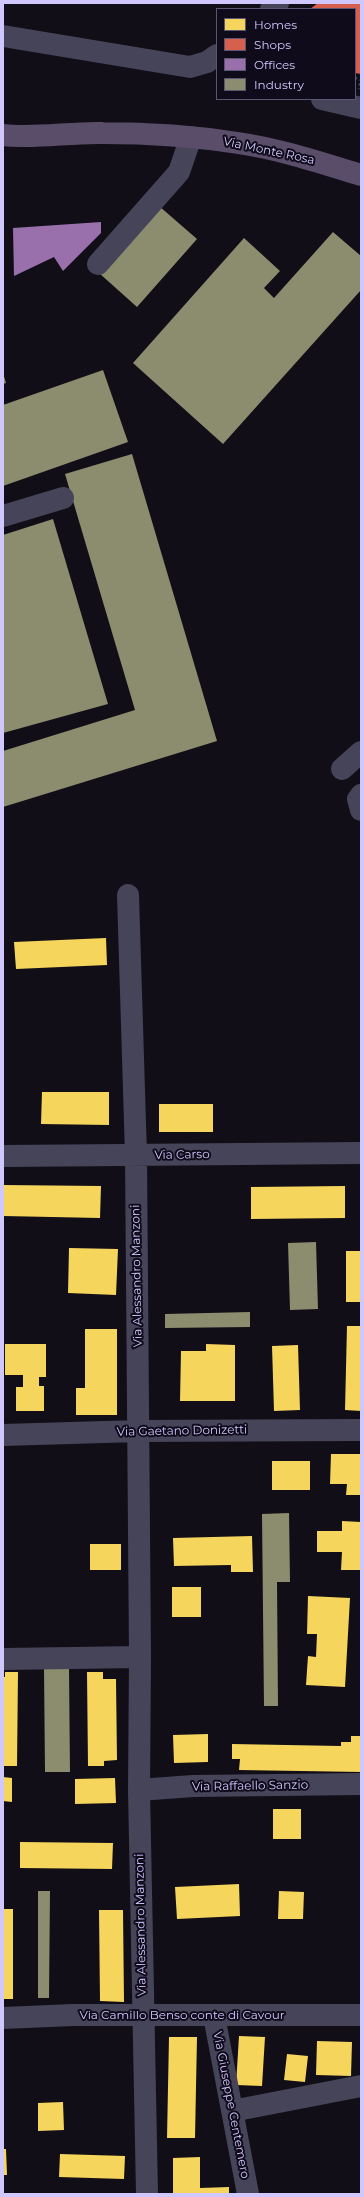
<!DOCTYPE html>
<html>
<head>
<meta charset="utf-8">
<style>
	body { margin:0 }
	#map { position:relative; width:364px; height:2197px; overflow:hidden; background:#110e18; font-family:Montserrat,sans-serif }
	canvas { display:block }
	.frame { position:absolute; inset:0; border:4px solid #d0c7fd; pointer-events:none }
	.legend { position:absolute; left:216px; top:8px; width:140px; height:92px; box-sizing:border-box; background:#0f0b1b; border:1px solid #5c5675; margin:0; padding:5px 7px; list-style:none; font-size:12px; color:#d0c7fd }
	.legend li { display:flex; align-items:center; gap:8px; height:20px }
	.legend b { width:20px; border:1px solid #5c5675 }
</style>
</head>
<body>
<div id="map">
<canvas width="364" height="2197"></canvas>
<div class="frame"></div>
<ul class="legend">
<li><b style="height:11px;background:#f6d55c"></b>Homes</li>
<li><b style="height:11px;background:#d6604d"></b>Shops</li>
<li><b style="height:11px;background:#9970ab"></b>Offices</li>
<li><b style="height:11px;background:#8c8c6e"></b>Industry</li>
</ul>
</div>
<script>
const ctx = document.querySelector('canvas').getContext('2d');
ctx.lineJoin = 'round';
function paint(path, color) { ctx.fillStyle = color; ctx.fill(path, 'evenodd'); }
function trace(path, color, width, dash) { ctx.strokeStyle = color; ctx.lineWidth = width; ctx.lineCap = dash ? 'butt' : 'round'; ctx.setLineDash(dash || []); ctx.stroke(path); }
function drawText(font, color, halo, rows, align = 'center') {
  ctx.font = font + ' Montserrat,sans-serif'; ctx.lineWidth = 4; ctx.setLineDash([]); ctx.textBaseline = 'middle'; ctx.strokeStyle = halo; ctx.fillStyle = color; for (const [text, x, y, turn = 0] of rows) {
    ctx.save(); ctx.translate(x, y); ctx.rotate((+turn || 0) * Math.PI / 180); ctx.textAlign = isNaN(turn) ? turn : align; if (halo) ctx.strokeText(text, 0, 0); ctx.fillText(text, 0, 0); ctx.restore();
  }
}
const homes = new Path2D(`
	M106 938 107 965 16 969 14 942Z
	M42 1092H109V1125L41 1124Z
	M159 1104H213V1132H159Z
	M3 1185 101 1186 100 1218 3 1216Z
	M345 1186V1218L251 1219V1187Z
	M69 1248 118 1249 116 1295 68 1293Z
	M346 1251H361V1302H346Z
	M347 1326H361V1411L345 1410Z
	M85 1329H117V1415H76V1388H85Z
	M5 1344H46V1377H39V1386H44V1411H16V1387H23V1375H5Z
	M206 1344 235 1345V1401H180L181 1351H206Z
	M298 1345 300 1410 274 1411 272 1346Z
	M331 1454H361V1495H346L347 1484H330Z
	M272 1461H310V1490H272Z
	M342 1521 361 1522V1570H341L342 1552H317V1531H342Z
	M252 1536 253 1572H231V1565L174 1566 173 1538Z
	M90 1544H121V1570H90Z
	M172 1587H201V1617H172Z
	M308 1596 350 1598 345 1687 306 1685 308 1656 316 1657 317 1634H307Z
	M5 1672H18L17 1766H4L3 1763V1677H5Z
	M87 1672H103V1679H116L117 1760 104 1761V1766H88Z
	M208 1734V1762L174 1763 173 1735Z
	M351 1736H361V1772L239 1770 240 1759H232V1744L341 1746V1742H351Z
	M3 1777 12 1778V1802L3 1801Z
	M115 1778 116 1803 75 1804V1779Z
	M273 1809H301V1839H273Z
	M20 1842 113 1843 112 1869 20 1868Z
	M239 1884 240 1916 177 1919 175 1887Z
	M279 1891 304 1892 303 1919H278Z
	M3 1909H13V1999H3Z
	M99 1910H123L124 2002 100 2001Z
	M239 2036 265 2037 262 2086 236 2085Z
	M169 2037H197L195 2138H167Z
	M317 2041 352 2042 351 2076 316 2075Z
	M287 2054 308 2056 305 2082 284 2080Z
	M63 2102 64 2130 38 2131V2103Z
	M3 2149H6L7 2175H3Z
	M60 2154 125 2156 124 2179 59 2177Z
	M200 2157V2188L229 2187V2194H173V2158Z`);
const shops = new Path2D(`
	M318 3H361V74L355 73V9H310Z`);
const offices = new Path2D(`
	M101 222V233L63 271 54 257 14 276 13 228Z`);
const industry = new Path2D(`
	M159 206 197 239 137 307 99 273Z
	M333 232 361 256V290L223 444 133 363 244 238 280 271 264 288 274 298Z
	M103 370 128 442 3 486V405Z
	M3 373 6 383 3 384Z
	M132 454 217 741 3 807V751L135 710 65 474Z
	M53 519 108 704 3 733V535Z
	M316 1242 318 1309 290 1310 288 1243Z
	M250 1312V1327L165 1328V1314Z
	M289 1513 290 1582H277L278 1706H264L262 1514Z
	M44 1669H69L70 1772H45Z
	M38 1891H50L49 1998H38Z`);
const path = new Path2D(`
	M355 78 361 80 359 89`);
const minor = new Path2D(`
	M271 9 278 3
	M3 36 190 67 207 62 217 55
	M322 99 361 108
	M98 264 179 172 191 137
	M3 516 63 498
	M342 769 361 752
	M361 795 358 799 361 810
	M128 895 136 1155 140 1657 139 1790 147 2194
	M3 1156 361 1153
	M3 1435 138 1431 361 1430
	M3 1659 140 1657
	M139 1790 193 1786 361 1784
	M214 2016 248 2194
	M3 2018 73 2015H361
	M232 2111 361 2086`);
const major = new Path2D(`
	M3 135C36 139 69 132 103 133 148 133 193 136 238 143 280 149 321 163 361 175`);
const streetNames = [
	["Via Monte Rosa",269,151,12],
	["Via Carso",182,1155,-1],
	["Via Alessandro Manzoni",137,1276,-91],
	["Via Gaetano Donizetti",182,1431,-1],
	["Via Raffaello Sanzio",250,1786,-1],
	["Via Alessandro Manzoni",141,1925,-91],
	["Via Camillo Benso conte di Cavour",182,2015],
	["Via Giuseppe Centemero",231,2105,79]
];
paint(homes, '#f6d55c');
paint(shops, '#d6604d');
paint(offices, '#9970ab');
paint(industry, '#8c8c6e');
trace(path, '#495563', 2.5, [2, 3]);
trace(minor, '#464458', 22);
trace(major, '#5a4d6a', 22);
drawText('12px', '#d0c7fd', '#0f0b1b', streetNames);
</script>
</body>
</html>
